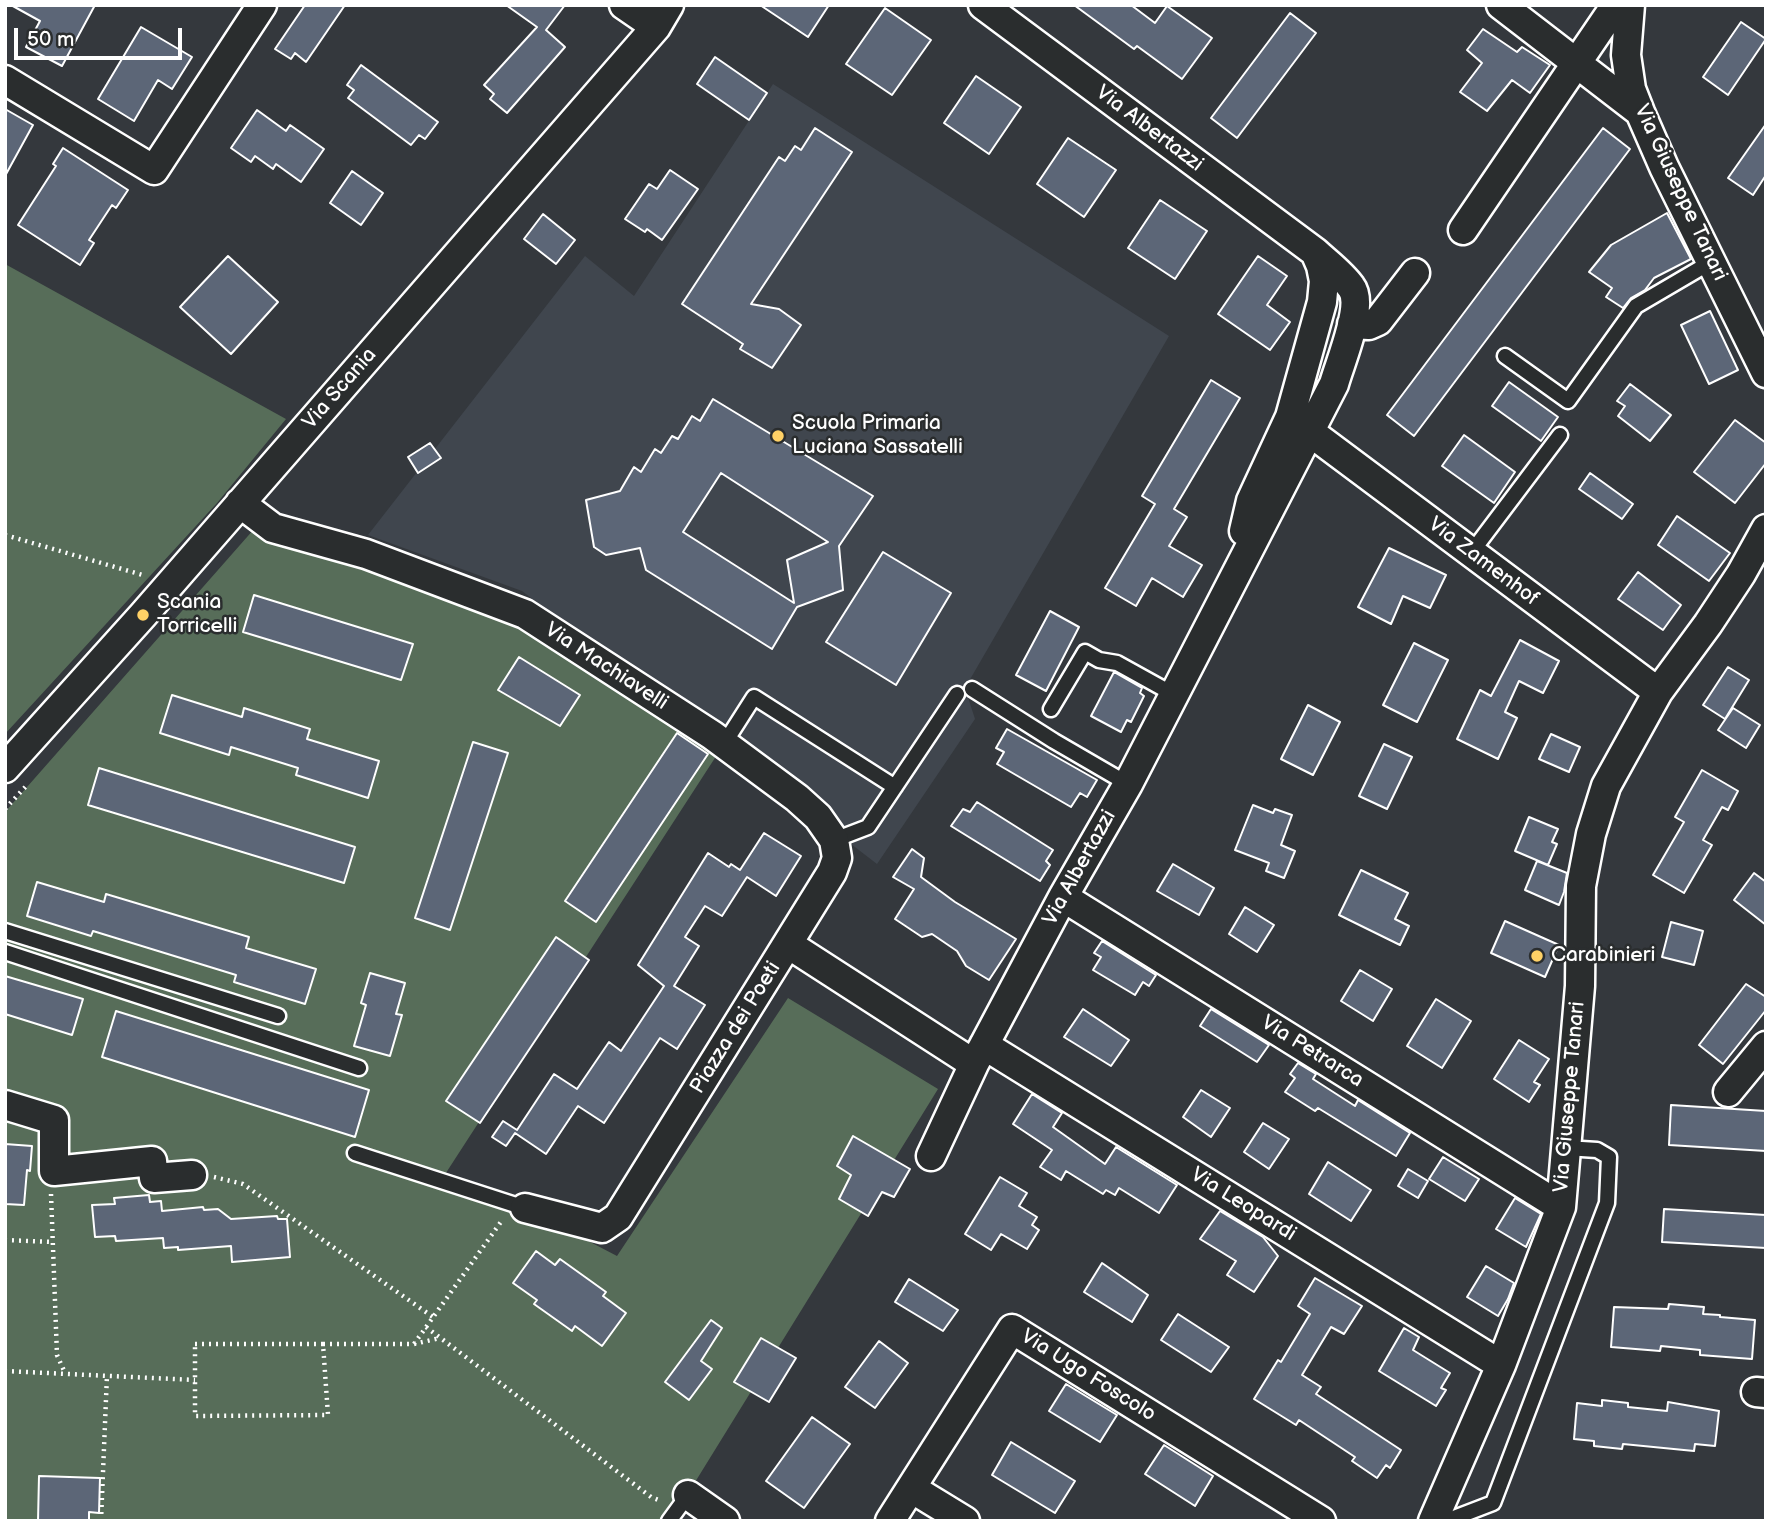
<!DOCTYPE html>
<html>
<head>
<meta charset="utf-8">
<style>
	body { margin:0 }
	#map { position:relative; width:1771px; height:1526px; overflow:hidden; background:#34383d; font-family:"Balsamiq Sans",sans-serif }
	canvas { display:block }
	.frame { position:absolute; inset:0; border:7px solid #fff; pointer-events:none }
	.scale { position:absolute; left:14px; top:28px; width:168px; height:32px; box-sizing:border-box; border:4px solid #fff; border-top:0; padding-left:9px; font-size:21px; line-height:24px; white-space:nowrap; color:#fff; -webkit-text-stroke:5px #2a2d2e; paint-order:stroke }
</style>
</head>
<body>
<div id="map">
<canvas width="1771" height="1526"></canvas>
<div class="frame"></div>
<div class="scale">50 m</div>
</div>
<script>
const ctx = document.querySelector('canvas').getContext('2d');
ctx.lineJoin = 'round';
function paint(path, color) { ctx.fillStyle = color; ctx.fill(path, 'evenodd'); }
function trace(path, color, width, dash) { ctx.strokeStyle = color; ctx.lineWidth = width; ctx.lineCap = dash ? 'butt' : 'round'; ctx.setLineDash(dash || []); ctx.stroke(path); }
function drawText(font, color, halo, rows, align = 'center') {
  ctx.font = font + ' "Balsamiq Sans",sans-serif'; ctx.lineWidth = 5; ctx.setLineDash([]); ctx.textBaseline = 'middle'; ctx.strokeStyle = halo; ctx.fillStyle = color; for (const [text, x, y, turn = 0] of rows) {
    ctx.save(); ctx.translate(x, y); ctx.rotate((+turn || 0) * Math.PI / 180); ctx.textAlign = isNaN(turn) ? turn : align; if (halo) ctx.strokeText(text, 0, 0); ctx.fillText(text, 0, 0); ctx.restore();
  }
}
const built = new Path2D(`
	M773 84 1169 336 965 688 975 719 877 864 522 591 368 535 585 256 634 296Z`);
const green = new Path2D(`
	M5 264 286 419 217 503 5 734Z
	M262 520 525 614 724 744 442 1179 525 1208 617 1256 788 998 938 1089 671 1521H5V812Z`);
const building = new Path2D(`
	M11 5H95L62 66 26 47 40 21Z
	M305 5H345L306 62 295 53 291 59 275 49Z
	M506 5H565L546 30 565 47 507 113 490 99 494 94 484 85 537 27Z
	M760 5H829L808 37Z
	M1074 5H1131L1155 23 1167 6 1212 38 1182 79 1137 46 1134 49Z
	M885 8 931 40 892 95 846 64Z
	M1290 13 1316 33 1237 138 1211 118Z
	M1741 22 1766 39 1728 95 1703 77Z
	M141 27 192 57 172 89 158 80 134 121 98 99Z
	M1483 29 1517 52 1522 47 1550 65 1530 93 1512 80 1487 111 1460 92 1482 63 1467 50Z
	M715 57 767 93 749 120 697 84Z
	M361 65 438 122 425 139 419 135 411 145 348 98 354 90 347 85Z
	M976 76 1021 107 989 154 944 123Z
	M5 109 33 125 5 176Z
	M257 110 286 131 290 125 324 149 301 182 276 164 273 169 255 156 251 162 231 148Z
	M1766 124V175L1753 195 1728 178Z
	M815 128 852 152 751 304 779 309 801 325 772 368 740 349 743 344 682 304 779 157 785 161 795 146 801 150Z
	M1603 128 1630 149 1414 436 1387 415Z
	M1068 138 1116 170 1084 217 1037 184Z
	M63 148 128 190 116 208 112 205 89 240 94 243 80 265 18 225 56 166 53 164Z
	M670 170 698 189 662 240 647 229 645 232 625 219 649 184 657 189Z
	M352 171 383 193 361 225 330 203Z
	M1160 200 1207 231 1175 279 1128 248Z
	M1667 213 1691 259 1654 278 1645 290 1631 298 1623 308 1606 297 1612 288 1589 272 1611 245Z
	M543 214 575 240 556 264 524 239Z
	M228 256 278 302 231 354 180 307Z
	M1258 256 1287 276 1267 305 1290 322 1270 350 1218 314Z
	M1710 311 1738 370 1709 384 1681 325Z
	M1211 380 1240 398 1174 509 1187 517 1169 546 1202 565 1183 597 1152 578 1136 606 1105 588 1155 504 1142 496Z
	M1509 382 1558 417 1541 441 1492 406Z
	M1630 384 1671 415 1650 441 1618 416 1625 406 1617 401Z
	M713 399 873 496 839 546 843 590 797 607 772 649 646 570 640 548 606 555 594 547 586 500 620 491 634 467 641 472 655 449 661 453 672 436 678 439 692 416 700 421ZM721 473 828 542 787 560 794 603 683 532Z
	M1735 420 1766 443V463L1735 503 1694 472Z
	M1464 435 1515 472 1494 503 1442 466Z
	M430 443 441 458 418 473 408 457Z
	M1590 473 1633 504 1622 519 1579 489Z
	M1677 516 1730 553 1709 581 1658 545Z
	M1389 548 1446 575 1430 608 1403 596 1391 624 1358 607Z
	M883 552 951 593 896 685 826 642Z
	M1638 572 1681 605 1663 630 1618 599Z
	M254 595 413 644 401 680 243 632Z
	M1050 611 1079 627 1046 691 1016 675Z
	M1520 640 1559 661 1543 693 1519 681 1505 712 1517 718 1498 759 1457 739 1480 690 1491 696Z
	M1414 643 1448 660 1417 722 1383 705Z
	M519 657 580 695 560 726 498 690Z
	M1728 667 1749 680 1725 719 1703 705Z
	M1114 672 1142 688 1140 693 1144 696 1131 722 1127 720 1121 732 1091 716Z
	M172 695 242 717 244 708 310 729 307 739 379 761 368 798 296 775 298 768 231 747 229 755 160 733Z
	M1308 705 1340 722 1313 775 1281 759Z
	M1733 708 1760 725 1746 748 1718 730Z
	M1007 729 1097 780 1087 797 1080 793 1071 807 997 764 1004 752 996 748Z
	M677 733 708 754 596 922 565 901Z
	M1551 734 1580 747 1569 772 1539 759Z
	M473 742 508 753 450 930 415 918Z
	M1384 744 1412 757 1387 809 1359 796Z
	M99 768 355 847 344 883 88 805Z
	M1702 770 1738 791 1728 810 1722 807 1703 840 1712 845 1684 893 1653 875 1684 822 1675 817Z
	M977 802 1053 850 1046 861 1050 865 1040 881 951 826 963 809 970 812Z
	M1253 805 1273 813 1275 809 1292 815 1281 845 1295 851 1284 878 1266 871 1269 863 1235 850Z
	M1529 817 1558 829 1552 842 1557 844 1548 865 1515 851Z
	M764 833 801 856 776 896 747 877 722 916 705 906 685 937 699 946 674 986 705 1005 677 1049 660 1038 604 1123 578 1106 546 1154 515 1133 506 1146 492 1137 503 1121 517 1130 554 1074 577 1089 609 1042 621 1051 664 986 638 965 708 853 729 867 731 864 740 870Z
	M912 849 924 858 921 877 955 902 1016 939 989 980 966 966 957 951 932 934 922 937 895 919 914 889 893 877Z
	M1537 861 1567 873 1564 892 1559 905 1525 890Z
	M1173 864 1214 888 1199 915 1157 891Z
	M1361 870 1408 893 1395 919 1409 926 1400 945 1339 915Z
	M1754 873 1766 882V925L1734 900Z
	M37 882 104 902 106 894 249 937 246 948 316 969 305 1004 234 982 236 975 93 931 91 936 27 916Z
	M1245 907 1274 925 1257 952 1229 934Z
	M1505 921 1559 945 1545 977 1491 953Z
	M1671 922 1703 931 1694 965 1662 957Z
	M556 937 589 960 480 1123 446 1101Z
	M1102 941 1156 975 1149 986 1143 982 1135 995 1093 970 1101 957 1094 953Z
	M1360 970 1392 989 1373 1021 1341 1001Z
	M370 973 405 983 396 1014 402 1015 390 1056 354 1046 366 1005 361 1003Z
	M5 976 83 999 72 1035 5 1014Z
	M1746 984 1766 997V1010L1723 1064 1699 1045Z
	M1436 999 1471 1021 1442 1068 1407 1046Z
	M1083 1009 1129 1040 1111 1066 1064 1037Z
	M1211 1009 1269 1045 1257 1062 1200 1026Z
	M116 1011 369 1090 355 1137 102 1057Z
	M1519 1040 1549 1059 1534 1082 1540 1085 1529 1102 1494 1079Z
	M1298 1063 1316 1074 1313 1079 1355 1106 1358 1100 1410 1133 1396 1156 1318 1108 1315 1111 1285 1092 1295 1078 1290 1074Z
	M1201 1090 1230 1108 1211 1137 1183 1117Z
	M1032 1094 1062 1113 1053 1127 1105 1164 1116 1147 1177 1185 1159 1213 1119 1188 1115 1195 1106 1190 1103 1194 1066 1171 1061 1180 1040 1167 1052 1150 1013 1124Z
	M1671 1105 1766 1111V1151L1669 1145Z
	M1263 1123 1289 1139 1269 1169 1244 1152Z
	M853 1136 910 1169 894 1197 882 1192 868 1216 839 1199 851 1175 837 1166Z
	M5 1144 32 1146 30 1171 27 1170 24 1205 5 1204Z
	M1443 1157 1479 1179 1465 1201 1429 1179Z
	M1328 1162 1371 1190 1351 1221 1309 1194Z
	M1408 1169 1428 1181 1418 1198 1398 1186Z
	M1000 1177 1027 1193 1019 1206 1037 1217 1032 1225 1039 1230 1027 1249 1001 1234 991 1250 965 1234Z
	M149 1195 150 1202 161 1201 162 1211 203 1207 204 1210 218 1209 231 1219 277 1216 278 1219H287L290 1257 232 1262 231 1246 178 1250V1247L164 1248 163 1238 116 1241 115 1236 95 1237 92 1205 115 1204 114 1198Z
	M1515 1198 1541 1214 1526 1247 1496 1229Z
	M1664 1209 1766 1215V1248L1662 1242Z
	M1220 1211 1263 1237 1278 1256 1254 1292 1227 1275 1236 1261 1200 1239Z
	M536 1251 555 1265 560 1259 606 1292 603 1296 626 1313 602 1346 575 1326 572 1331 534 1304 537 1300 513 1283Z
	M1102 1263 1148 1295 1132 1322 1084 1292Z
	M1486 1266 1514 1283 1508 1299 1498 1316 1467 1297Z
	M1315 1278 1362 1306 1344 1334 1331 1327 1302 1375 1321 1387 1316 1394 1401 1450 1390 1468 1386 1465 1377 1478 1352 1461 1355 1457 1299 1420 1296 1425 1254 1399 1278 1360 1281 1362 1310 1314 1298 1306Z
	M909 1279 958 1310 943 1331 895 1302Z
	M1669 1304 1704 1307 1703 1314 1720 1315V1317L1755 1320 1752 1359 1700 1355V1350L1661 1346 1660 1351 1611 1347 1614 1307 1668 1309Z
	M1178 1314 1229 1347 1211 1372 1161 1340Z
	M711 1320 722 1328 701 1361 712 1369 689 1400 665 1382Z
	M1404 1328 1419 1337 1413 1350 1450 1373 1441 1388 1446 1390 1436 1406 1379 1371Z
	M761 1338 796 1358 769 1402 734 1382Z
	M879 1341 908 1363 875 1408 845 1387Z
	M1066 1384 1117 1415 1100 1442 1049 1411Z
	M1602 1400 1628 1403V1407L1667 1411 1668 1402 1719 1411 1715 1446 1695 1444 1694 1451 1623 1444 1622 1449 1594 1446V1441L1574 1439 1577 1403 1602 1406Z
	M812 1417 850 1444 804 1508 766 1481Z
	M1011 1442 1075 1481 1055 1513 992 1475Z
	M1164 1445 1213 1476 1195 1506 1145 1474Z
	M39 1476 100 1478 99 1513 89 1512V1521H38Z`);
const path = new Path2D(`
	M5 535 146 576
	M5 809 28 784
	M214 1177 243 1184 433 1317
	M51 1194 57 1355 65 1373
	M5 1240 53 1242
	M426 1327 651 1497 661 1501
	M195 1344H323L328 1415 195 1416Z
	M323 1344H414L440 1338
	M414 1344 503 1219
	M5 1371 195 1380
	M101 1521 107 1375`);
const lane = new Path2D(`
	M1505 356 1568 401 1636 306 1711 262
	M1471 553 1560 435
	M972 689 1054 741 1128 784
	M1051 709 1085 652 1099 660 1117 663 1173 694
	M724 744 754 697 895 787
	M834 840 868 827 957 694
	M5 931 278 1016
	M5 952 359 1068
	M355 1153 525 1208
	M669 1521 688 1495
	M1446 1521 1493 1503 1607 1203 1609 1157 1597 1150 1566 1148`);
const street = new Path2D(`
	M624 5 656 27
	M1501 5 1640 112
	M1630 5 1626 55 1631 89 1640 112 1664 167 1766 373
	M5 80 154 170 262 5
	M1463 230 1616 5
	M1352 324 1369 325 1378 321 1415 273
	M1290 417 1658 692
	M240 503 273 528 366 554 525 614 712 735 797 798 818 817 834 840 837 858 832 872 618 1217 602 1228 525 1208
	M1244 531 1251 501 1290 417 1322 302 1324 281 1321 266 1315 252
	M5 768 143 615 656 27 669 5
	M1063 897 1561 1207
	M788 944 974 1064
	M984 1045 1501 1365
	M1728 1092 1766 1046
	M5 1105 54 1120V1171L152 1161 154 1178 192 1175
	M931 1156 974 1064 1063 897 1128 784 1334 384C1340 362 1365 305 1351 287 1342 274 1327 263 1315 252L983 5
	M1756 1392 1766 1393
	M911 1488 965 1521
	M688 1495 725 1521
	M890 1521 1012 1329 1321 1521
	M1433 1521 1501 1365 1561 1207 1580 986 1581 886 1591 834 1606 786 1658 692 1708 624 1741 574 1766 529`);
const markers = [
	[778,436,7,"#ffd166"],
	[143,615,7,"#ffd166"],
	[1537,956,7,"#ffd166"]
];
const streetNames = [
	["Via Albertazzi",1149,129,37],
	["Via Giuseppe Tanari",1680,193,65],
	["Via Scania",340,389,-49],
	["Via Zamenhof",1483,562,37],
	["Via Machiavelli",606,667,33],
	["Via Albertazzi",1080,868,-61],
	["Piazza dei Poeti",736,1028,-58],
	["Via Petrarca",1312,1052,32],
	["Via Giuseppe Tanari",1570,1097,-85],
	["Via Leopardi",1243,1205,32],
	["Via Ugo Foscolo",1088,1376,32]
];
const poiNames = [
	["Scuola Primaria",792,424],
	["Luciana Sassatelli",792,448],
	["Scania",157,603],
	["Torricelli",157,627],
	["Carabinieri",1551,956]
];
paint(built, '#40464e');
paint(green, '#576d59');
paint(building, '#5c6677');
trace(building, '#fff', 2);
trace(lane, '#fff', 19);
trace(street, '#fff', 33);
trace(path, '#fff', 4.5, [2, 5]);
trace(lane, '#2a2d2e', 14);
trace(street, '#2a2d2e', 28);
for (const [x, y, r, color] of markers) { const dot = new Path2D(); dot.arc(x, y, r, 0, 2 * Math.PI); ctx.fillStyle = color; ctx.fill(dot); trace(dot, '#2a2d2e', 2.5); }
drawText('21px', '#fff', '#2a2d2e', streetNames);
drawText('21px', '#fff', '#2a2d2e', poiNames, 'left');
</script>
</body>
</html>
